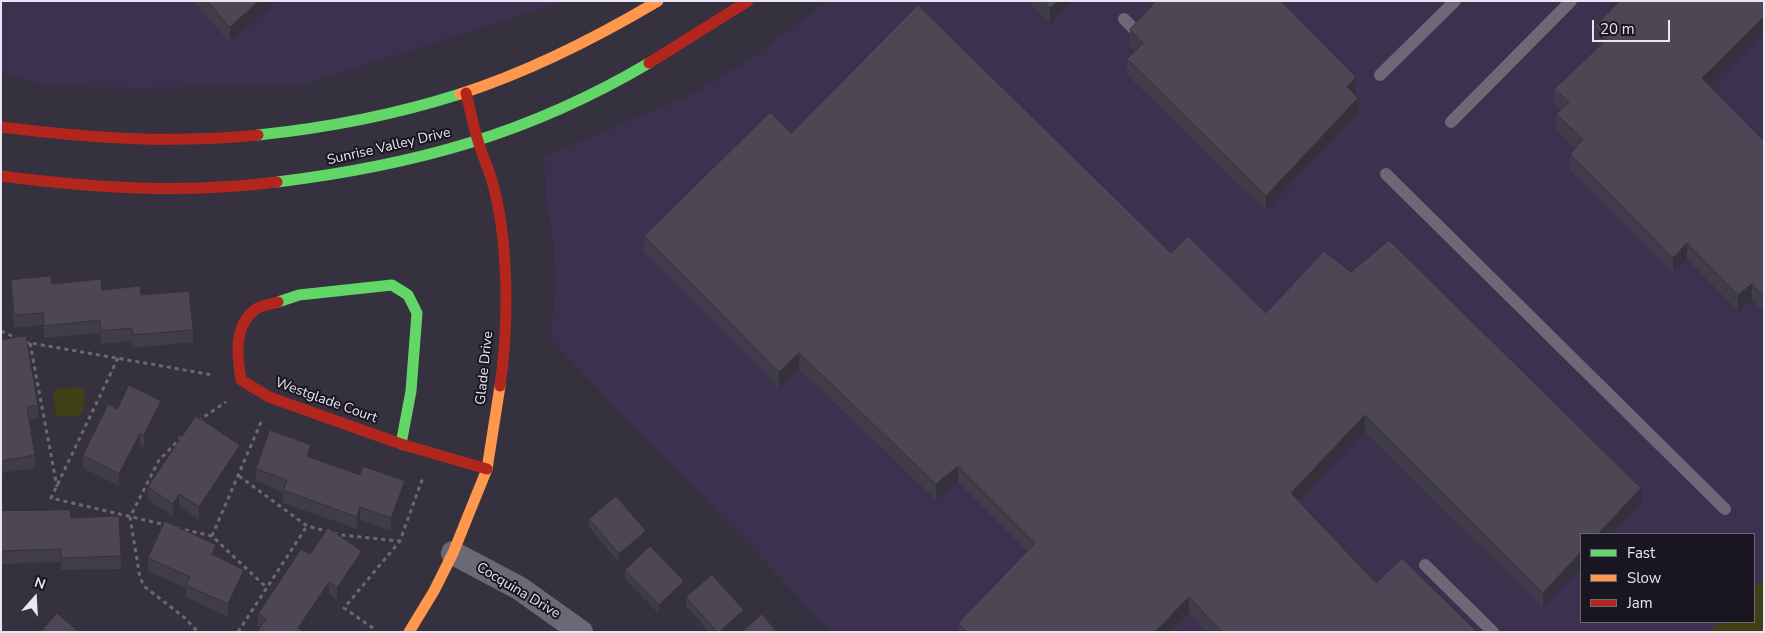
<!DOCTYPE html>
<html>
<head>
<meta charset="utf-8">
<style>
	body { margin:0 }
	#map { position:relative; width:1765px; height:633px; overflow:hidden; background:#36313e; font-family:"Nunito Sans",sans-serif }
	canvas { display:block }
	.frame { position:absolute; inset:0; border:2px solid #eae5f5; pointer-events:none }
	.legend { position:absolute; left:1580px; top:533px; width:175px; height:90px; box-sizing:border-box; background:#1a1621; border:1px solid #6d6976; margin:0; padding:6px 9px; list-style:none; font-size:15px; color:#eae5f5 }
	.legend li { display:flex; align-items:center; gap:10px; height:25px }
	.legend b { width:25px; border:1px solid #6d6976 }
	.north { position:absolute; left:10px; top:573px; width:50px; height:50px; -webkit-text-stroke:4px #1a1621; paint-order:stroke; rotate:19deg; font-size:14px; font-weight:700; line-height:20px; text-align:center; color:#eae5f5 }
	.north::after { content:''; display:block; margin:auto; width:18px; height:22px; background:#eae5f5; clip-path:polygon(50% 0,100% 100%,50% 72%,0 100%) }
	.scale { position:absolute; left:1592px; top:20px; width:78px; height:22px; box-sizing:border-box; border:2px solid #eae5f5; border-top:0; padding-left:6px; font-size:15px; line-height:18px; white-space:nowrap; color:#eae5f5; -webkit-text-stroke:4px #1a1621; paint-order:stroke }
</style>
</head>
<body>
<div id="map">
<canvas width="1765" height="633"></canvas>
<div class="frame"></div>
<ul class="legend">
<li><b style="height:6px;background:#63d668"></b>Fast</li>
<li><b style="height:6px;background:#ff974d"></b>Slow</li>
<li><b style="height:6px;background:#b3261e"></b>Jam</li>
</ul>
<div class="north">N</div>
<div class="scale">20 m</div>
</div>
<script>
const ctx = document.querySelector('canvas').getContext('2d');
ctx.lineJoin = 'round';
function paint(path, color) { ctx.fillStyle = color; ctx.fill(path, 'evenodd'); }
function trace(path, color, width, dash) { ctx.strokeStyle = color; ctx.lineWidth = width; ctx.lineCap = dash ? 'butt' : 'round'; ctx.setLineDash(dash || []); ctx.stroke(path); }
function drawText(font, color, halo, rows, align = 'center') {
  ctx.font = font + ' "Nunito Sans",sans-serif'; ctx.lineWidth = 4; ctx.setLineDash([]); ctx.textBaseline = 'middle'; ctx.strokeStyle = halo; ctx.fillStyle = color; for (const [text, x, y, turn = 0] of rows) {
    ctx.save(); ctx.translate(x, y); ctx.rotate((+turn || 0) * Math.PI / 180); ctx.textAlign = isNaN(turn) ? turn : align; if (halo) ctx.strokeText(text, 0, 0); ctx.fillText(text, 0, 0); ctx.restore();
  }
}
const built = new Path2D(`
	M1 1H565L305 84 139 88 47 86 1 72Z
	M828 1H1764V577L1754 587V534H1581V622H1719L1709 632H832L550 339 555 290 554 246 546 200 544 157 694 93 750 59Z`);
const green = new Path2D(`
	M79 387 85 391 83 412 79 416H56L53 394 57 389Z
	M1764 577V632H1709L1719 622H1754V587Z`);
const path = new Path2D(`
	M1 331 19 339
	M25 342 213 375
	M30 343 57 487
	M118 358 51 498 166 525
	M198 421 226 402
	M182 437 159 460 130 517 140 578 145 587 185 618 198 632
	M239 476 307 526 341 535 399 541
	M177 528 212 536 267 588
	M212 536 261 422
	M373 628 344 608 400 541 423 477
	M238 632 307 526`);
const lane = new Path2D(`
	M1124 19 1139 34
	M1380 75 1455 1
	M1451 122 1571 1
	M1386 174 1725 509
	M1425 565 1493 632`);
const street = new Path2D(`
	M453 553 519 588 581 632`);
const fast = new Path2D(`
	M258 135C326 128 394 115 460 94
	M277 182C415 165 529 134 649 63
	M278 302 299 295 392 285 408 295 417 313 411 391 401 444`);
const slow = new Path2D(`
	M460 94C531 71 594 39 658 1
	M409 632 434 591 453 553 487 469 500 386`);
const jam = new Path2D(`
	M649 63 748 1
	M466 93C470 109 473 125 478 141 482 155 488 167 492 181 509 240 509 325 500 386
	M1 127C90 138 168 144 258 135
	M1 176C93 188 185 194 277 182
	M278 302C272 304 261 305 256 309 233 326 237 356 241 380L269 397 401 444 487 469`);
const wall = new Path2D(`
	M193 1H277L230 43Z
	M1028 1H1073L1050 24Z
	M1764 1V33L1710 86 1764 141V312L1752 300 1738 311 1687 259 1673 273 1570 170V154L1575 148 1556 130V114L1560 110 1554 104V89L1599 46 1595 42V26Z
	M1130 30 1356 93 1355 95 1358 113 1266 211 1127 75V59L1135 51 1130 46Z
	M791 133 1171 253 1266 313 1641 503 1613 534H1581L1543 608 1365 431 1298 501 1376 583 1477 632H1207L1189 613 1170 632H958V623L1027 551 958 482 936 500 799 369 779 388 644 252V236Z
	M11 280 52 284 141 295 193 330V342L133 348 132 341 101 344 100 333 44 338 43 325 14 328 11 292Z
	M1 340 38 405V418L29 419 35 455V468L1 473Z
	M117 409 161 414 144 448 140 445 119 486 83 468V455Z
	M311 457 405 494 391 531 360 520 357 529 283 503V492L256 481V469Z
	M240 458 199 520 179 506 173 516 148 500V487Z
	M1 511 71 518 121 556V569L61 570V562L1 564Z
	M589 519 646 540 619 563 589 527Z
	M216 556 244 582 228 617 186 597V588L148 571V558Z
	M362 563 337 600 329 595 260 628 258 626V614Z
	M625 570 684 589 659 614 625 579Z
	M686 597 744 619 729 632H709L686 606Z`);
const shadedWall = new Path2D(`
	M259 1H277L230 43V27Z
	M1058 1H1073L1050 24V8Z
	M1764 17V33L1702 94V78Z
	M1356 77V93L1347 103V87Z
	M1358 98V113L1266 211V196Z
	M1687 243V259L1673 273V258Z
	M1752 284V300L1738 311V295Z
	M799 353V369L779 388V372Z
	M161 401V414L144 448V435Z
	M1365 415V431L1291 509V493Z
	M140 433V445L119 486V474Z
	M240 445V458L199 520V507Z
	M311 445V458L307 456Z
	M958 466V482L936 500V484Z
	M405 481V494L391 531V518Z
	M1641 488V503L1613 534H1598Z
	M179 494V506L173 516V504Z
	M360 507V520L357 529V517Z
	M646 531V540L619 563V554Z
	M216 545V558L212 554Z
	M362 551V563L337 600V588Z
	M1581 552V568L1543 608V593Z
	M244 570V582L228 617V604Z
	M684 581V589L659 614V605Z
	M329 582V595L304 632 298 628Z
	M1189 597V613L1170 632H1155Z
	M744 610V619L729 632H719Z`);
const building = new Path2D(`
	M207 1H259L230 27Z
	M1044 1H1058L1050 8Z
	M1156 1H1281L1356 77 1347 87 1358 98 1266 196 1127 59 1143 43 1130 30Z
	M1620 1H1764V17L1702 78 1764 141V296L1752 284 1738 295 1687 243 1673 258 1570 154 1583 139 1556 114 1569 102 1554 89 1607 39 1595 26Z
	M918 5 1171 253 1188 236 1266 313 1324 251 1351 272 1389 240 1641 488 1598 534H1581V552L1543 593 1365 415 1291 493 1376 583 1402 558 1477 632H1222L1189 597 1155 632H967L958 623 1035 543 958 466 936 484 799 353 779 372 644 236 770 112 791 133Z
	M51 276 52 284 101 279 102 290 140 286 141 295 189 291 193 330 133 335 132 328 101 331 100 320 44 326 43 313 14 315 11 280Z
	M26 336 38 405 27 407 35 455 1 461V340Z
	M129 385 161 401 144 435 140 433 119 474 83 455 108 404 117 409Z
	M196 416 240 445 199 507 179 494 173 504 148 487Z
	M270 430 311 445 307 456 360 475 363 466 405 481 391 518 360 507 357 517 283 490 287 480 256 469Z
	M616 496 646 531 619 554 589 519Z
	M70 510 71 518 119 516 121 556 61 558V549L1 551V511Z
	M165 521 216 545 212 554 244 570 228 604 186 585 190 577 148 558Z
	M328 528 362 551 337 588 329 582 298 628 304 632H257L266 619 258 614 301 549 310 554Z
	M650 546 684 581 659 605 625 570Z
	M712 575 744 610 719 632H717L686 597Z
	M57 613 79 632H41Z
	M762 614 777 632H742Z`);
const streetNames = [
	["Sunrise Valley Drive",389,147,-13],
	["Glade Drive",485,368,-84],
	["Westglade Court",326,401,20],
	["Cocquina Drive",518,591,31]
];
paint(built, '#3c314e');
paint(green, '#3f4016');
trace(path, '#6c6874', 3, [4, 4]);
trace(lane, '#6c6875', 12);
trace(street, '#6c6875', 24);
trace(fast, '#63d668', 11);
trace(slow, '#ff974d', 11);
trace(jam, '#b3261e', 11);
paint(wall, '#413c49');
paint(shadedWall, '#35313c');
paint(building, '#4c4655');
trace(building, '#35313c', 1);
drawText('14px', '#eae5f5', '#1a1621', streetNames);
</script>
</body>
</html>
